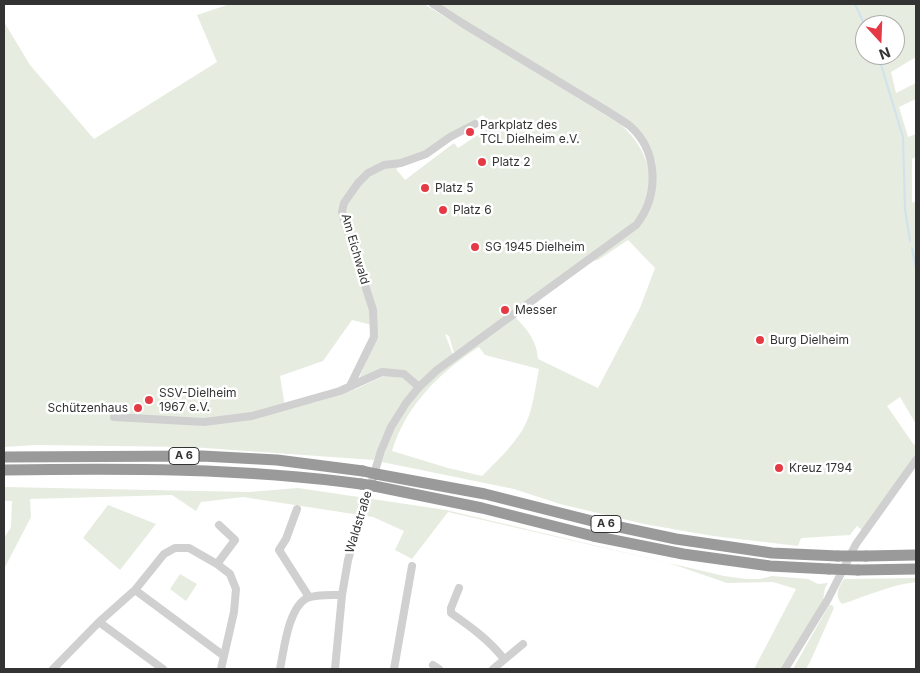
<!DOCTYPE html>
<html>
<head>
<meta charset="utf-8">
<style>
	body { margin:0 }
	#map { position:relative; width:920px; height:673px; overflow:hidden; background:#fff; font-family:Inter,sans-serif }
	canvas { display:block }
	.frame { position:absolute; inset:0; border:5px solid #333; pointer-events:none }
	.north { position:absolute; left:855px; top:15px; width:50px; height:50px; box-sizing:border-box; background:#fff; border:1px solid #adadad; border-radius:50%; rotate:160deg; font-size:14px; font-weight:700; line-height:20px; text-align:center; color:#333 }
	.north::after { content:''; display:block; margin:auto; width:18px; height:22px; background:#e63946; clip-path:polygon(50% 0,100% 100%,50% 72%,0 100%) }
</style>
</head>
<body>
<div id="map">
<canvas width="920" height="673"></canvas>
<div class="frame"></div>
<div class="north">N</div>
</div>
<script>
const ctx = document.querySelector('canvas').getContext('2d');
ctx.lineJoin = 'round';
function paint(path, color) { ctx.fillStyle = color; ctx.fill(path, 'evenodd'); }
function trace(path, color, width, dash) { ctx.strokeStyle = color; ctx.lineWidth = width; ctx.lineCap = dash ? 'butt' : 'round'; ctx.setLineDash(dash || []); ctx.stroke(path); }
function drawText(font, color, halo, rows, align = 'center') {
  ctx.font = font + ' Inter,sans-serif'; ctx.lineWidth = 5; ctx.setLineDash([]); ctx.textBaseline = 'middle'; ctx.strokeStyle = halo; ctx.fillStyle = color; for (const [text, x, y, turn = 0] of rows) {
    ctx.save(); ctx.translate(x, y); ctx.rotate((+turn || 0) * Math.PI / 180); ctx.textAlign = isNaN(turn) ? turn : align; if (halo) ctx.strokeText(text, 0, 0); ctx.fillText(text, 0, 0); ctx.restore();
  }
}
const green = new Path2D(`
	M230 4H424L620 124C642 143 656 171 647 201 643 212 634 221 626 229L454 353 449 336 445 334 453 355C411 384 391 411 374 460L191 447 36 445 4 447V22L30 65 94 139 217 62 197 15ZM483 115 490 127 458 148 454 143 405 180 396 169 450 137ZM352 320 372 325 378 334 358 381 393 370 409 374 407 381 402 378 384 376 356 389 316 402 285 407 280 376 323 361Z
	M437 4H916V57L891 72 896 93 916 83V99L899 107 908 137 916 134V157L912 159V203L916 201V424L900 397 887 406 914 445 916 443V455L862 530 857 526 850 535 801 538 798 546 713 536 644 524 560 504 514 489 382 462C388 442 395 422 407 405 434 369 479 343 515 317 527 329 537 341 538 359L598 388 640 308 655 268 628 240 598 260 592 261 644 218 653 200 656 175 655 161 637 128 625 118 511 50ZM865 25H895V55H865ZM479 347 485 355 539 369C535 388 533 412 523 429 512 447 497 461 482 476L448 468 392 451C406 405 440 372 479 347Z
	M4 487 249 492 298 488 446 510 724 576 746 579H760L772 576 808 579 818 584 828 583 825 588 823 600 783 669H754L796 589 773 582 727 583 669 563 448 512 412 559 395 550 404 531 373 517 243 497 201 502 196 511 172 495 30 499 31 517 4 569V538L11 527 12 501H4Z
	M108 505 156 524 120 570 83 538Z
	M180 574 197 584 186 601 170 589Z
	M916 578V582C890 585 867 596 842 604 834 596 838 588 844 579Z
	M829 605H832L834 608 810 662 806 669H793Z`);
const stream = new Path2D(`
	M855 4 865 26
	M878 55 903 137 905 209 910 241
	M912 248 916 268`);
const minor = new Path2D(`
	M350 386 374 337 373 310 346 226 342 212 344 203 358 183 368 173 384 165 401 163 426 154 450 137 475 124
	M114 417 204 422 252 416 340 391 382 372 404 374 419 387
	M297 509 286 539 279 550 309 597
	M217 564 235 540 219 525
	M459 588 451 608V613C471 627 489 640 504 659
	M135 590 224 656
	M99 622 163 669
	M433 665 439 669
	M53 669 99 622 135 590 164 554 175 548H189L217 564 230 574 236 589 234 612 221 669
	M280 669C284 650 288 608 307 598 317 594 331 595 342 595
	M335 669 342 595 348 560 381 451 391 427 406 403 419 387 437 370 636 225C659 196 659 152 630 126 623 121 615 116 607 111L462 23 433 4
	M394 669 412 566
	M493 669 523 644
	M785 669 828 599 856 544 916 460`);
const highway = new Path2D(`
	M4 457 202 456 277 460 363 471
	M4 470C123 468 242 468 361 484
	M376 474 485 494 596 522 676 539 772 553 838 556
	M374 486 482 508 593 536 683 554 770 566 829 569
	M866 556 916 555
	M858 570 916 569`);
const highwayBridge = new Path2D(`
	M363 471 376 474
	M361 484 374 486
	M838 556H866
	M829 569 858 570`);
const markers = [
	[470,132,5,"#e63946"],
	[482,162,5,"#e63946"],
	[425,188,5,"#e63946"],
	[443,210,5,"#e63946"],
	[475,247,5,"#e63946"],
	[505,310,5,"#e63946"],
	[760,340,5,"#e63946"],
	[149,400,5,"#e63946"],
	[138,408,5,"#e63946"],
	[779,468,5,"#e63946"]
];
const shields = [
	[184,456,30],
	[606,524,30]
];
const shieldNames = [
	["A 6",184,456],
	["A 6",606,524]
];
const poiNames = [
	["Parkplatz des",480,125],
	["TCL Dielheim e.V.",480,139],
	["Platz 2",492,162],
	["Platz 5",435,188],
	["Platz 6",453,210],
	["SG 1945 Dielheim",485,247],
	["Messer",515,310],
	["Burg Dielheim",770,340],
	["SSV-Dielheim",159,393],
	["1967 e.V.",159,407],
	["Schützenhaus",128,408,"right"],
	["Kreuz 1794",789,468]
];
const streetNames = [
	["Am Eichwald",355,249,74],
	["Waldstraße",359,522,-73]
];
paint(green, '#e6ecdf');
trace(stream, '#cfe2ee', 2);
trace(minor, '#d0d0d0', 8);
trace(highway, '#9a9a9a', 11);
trace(highwayBridge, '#9a9a9a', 11);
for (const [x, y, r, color] of markers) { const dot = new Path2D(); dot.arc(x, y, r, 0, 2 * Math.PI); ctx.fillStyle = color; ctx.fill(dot); trace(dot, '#fff', 2); }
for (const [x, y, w] of shields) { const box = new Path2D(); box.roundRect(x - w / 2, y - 8.5, w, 17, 4); ctx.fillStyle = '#fff'; ctx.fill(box); trace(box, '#333', 1); }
drawText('bold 11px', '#333', null, shieldNames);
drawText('12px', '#333', '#fff', poiNames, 'left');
drawText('12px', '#333', '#fff', streetNames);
</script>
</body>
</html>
